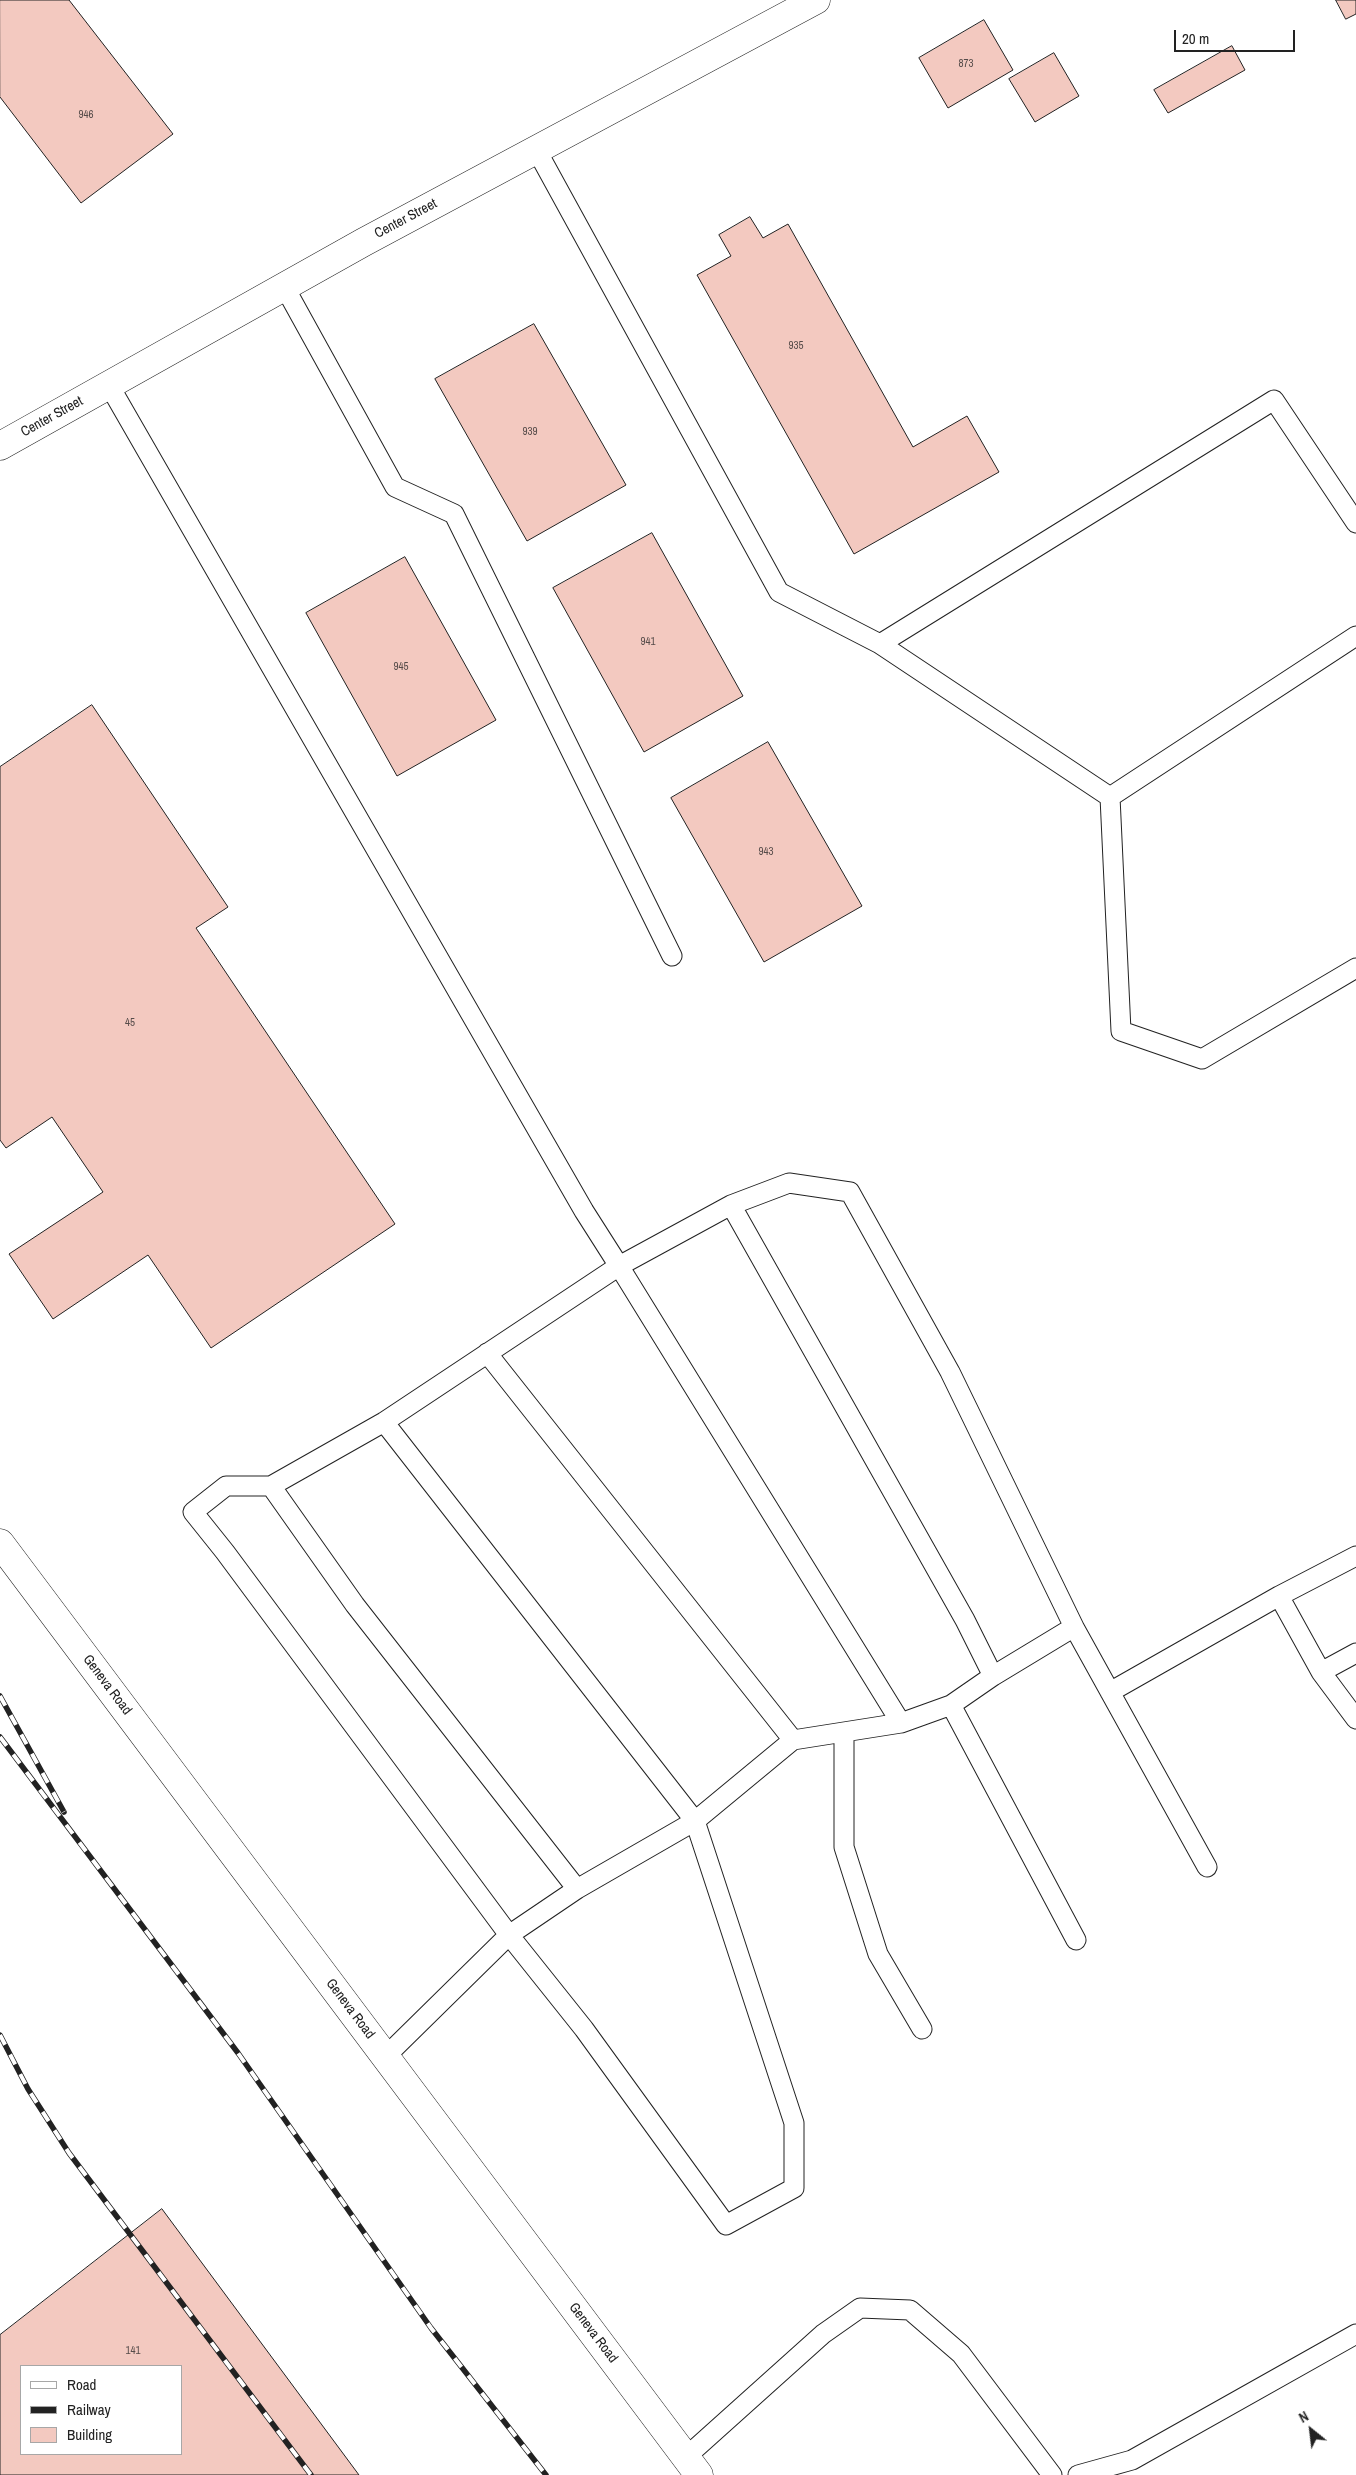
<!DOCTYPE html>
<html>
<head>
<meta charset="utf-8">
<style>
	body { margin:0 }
	#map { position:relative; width:1356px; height:2475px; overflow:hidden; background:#fff; font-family:"Archivo Narrow",sans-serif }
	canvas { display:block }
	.legend { position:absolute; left:20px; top:2365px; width:162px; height:90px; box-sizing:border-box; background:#fff; border:1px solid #a7a7a7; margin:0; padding:6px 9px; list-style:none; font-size:15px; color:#222 }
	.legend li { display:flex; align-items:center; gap:10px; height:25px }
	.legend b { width:25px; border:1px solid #a7a7a7 }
	.north { position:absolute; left:1286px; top:2405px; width:50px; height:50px; -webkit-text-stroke:4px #fff; paint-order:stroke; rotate:331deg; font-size:14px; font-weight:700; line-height:20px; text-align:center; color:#222 }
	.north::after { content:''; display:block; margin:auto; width:18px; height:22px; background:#222; clip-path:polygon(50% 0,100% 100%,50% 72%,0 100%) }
	.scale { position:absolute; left:1174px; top:30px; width:121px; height:22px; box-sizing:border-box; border:2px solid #222; border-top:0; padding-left:6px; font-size:15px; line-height:18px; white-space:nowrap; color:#222; -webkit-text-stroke:4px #fff; paint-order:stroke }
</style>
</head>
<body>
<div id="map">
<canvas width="1356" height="2475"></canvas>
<ul class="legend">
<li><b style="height:6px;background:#fff"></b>Road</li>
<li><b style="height:6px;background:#222"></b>Railway</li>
<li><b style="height:14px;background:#f3c9c0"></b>Building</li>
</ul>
<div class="north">N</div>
<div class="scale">20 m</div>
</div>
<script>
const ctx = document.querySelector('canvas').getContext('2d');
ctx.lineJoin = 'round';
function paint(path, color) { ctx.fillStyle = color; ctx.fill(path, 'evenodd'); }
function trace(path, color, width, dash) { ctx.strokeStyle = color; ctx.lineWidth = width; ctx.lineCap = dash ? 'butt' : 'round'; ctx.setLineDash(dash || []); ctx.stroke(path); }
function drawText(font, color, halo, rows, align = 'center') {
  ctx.font = font + ' "Archivo Narrow",sans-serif'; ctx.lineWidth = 4; ctx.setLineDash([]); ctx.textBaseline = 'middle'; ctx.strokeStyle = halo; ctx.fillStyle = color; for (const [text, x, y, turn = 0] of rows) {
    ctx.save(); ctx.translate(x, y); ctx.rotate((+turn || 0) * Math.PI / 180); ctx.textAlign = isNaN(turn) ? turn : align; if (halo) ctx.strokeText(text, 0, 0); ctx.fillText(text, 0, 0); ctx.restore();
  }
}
const building = new Path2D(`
	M0 0H69L173 134 81 203 0 97Z
	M1336 0H1356V14L1346 19Z
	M984 20 1013 70 948 108 919 58Z
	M1232 46 1245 70 1168 113 1154 90Z
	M1054 53 1079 96 1035 122 1009 79Z
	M750 217 763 238 788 224 913 447 967 416 999 472 854 554 697 275 731 256 719 235Z
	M534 324 626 485 527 541 435 379Z
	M652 533 743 696 644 752 553 588Z
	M405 557 496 720 397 776 306 613Z
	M92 705 228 907 196 928 395 1224 211 1348 148 1255 53 1319 9 1254 103 1192 52 1117 6 1148 0 1140V767Z
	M768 742 862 906 764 962 671 798Z
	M162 2209 359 2475H0V2335ZM21 2366H181V2454H21Z`);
const service = new Path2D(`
	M536 149 779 592 880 644 1274 400 1356 523
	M284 286 395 487 454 514 672 956
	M109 385 584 1211 619 1266 731 1205 965 1620 993 1676
	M1356 636 1110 797 1121 1031 1202 1059 1356 968
	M880 644 1110 797
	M731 1205 789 1183 850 1192 950 1372 1074 1627
	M487 1353 793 1740
	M271 1486H226L193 1512 225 1552 509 1935 584 2029 726 2225 794 2188V2123L695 1821 384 1422
	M1279 1596 1356 1556
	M1321 1672 1356 1653
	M1110 1692 1279 1596 1321 1672 1356 1719
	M951 1705 1076 1940
	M844 1734V1847L878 1954 922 2029
	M577 1889 695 1821 793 1740 901 1723 951 1705 993 1676 1074 1627 1207 1867
	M385 2057 509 1935 577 1889 355 1605 271 1486 384 1422 619 1266 901 1723
	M686 2457 823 2334 860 2308 910 2310 961 2354 1052 2475
	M1078 2475 1132 2460 1356 2334`);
const minor = new Path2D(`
	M0 446 364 242 816 0`);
const secondary = new Path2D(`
	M0 1543 699 2475`);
const rail = new Path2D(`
	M0 1696 64 1812
	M0 1737 238 2053 431 2328 546 2475
	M0 2035 28 2089 69 2153 311 2475`);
const numberNames = [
	["873",966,64],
	["946",86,115],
	["935",796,346],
	["939",530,432],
	["941",648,642],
	["945",401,667],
	["943",766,852],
	["45",130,1023],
	["141",133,2351]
];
const streetNames = [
	["Center Street",406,219,-28],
	["Center Street",52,417,-29],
	["Geneva Road",107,1685,53],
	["Geneva Road",350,2009,53],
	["Geneva Road",593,2333,53]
];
paint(building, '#f3c9c0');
trace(building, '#222', 1);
trace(service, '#222', 21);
trace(minor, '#222', 29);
trace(secondary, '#222', 29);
trace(service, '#fff', 19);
trace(minor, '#fff', 28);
trace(secondary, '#fff', 28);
trace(rail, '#222', 5.5);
trace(rail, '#fff', 4, [11]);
drawText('11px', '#564c4a', null, numberNames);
drawText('14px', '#222', '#fff', streetNames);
</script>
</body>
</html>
